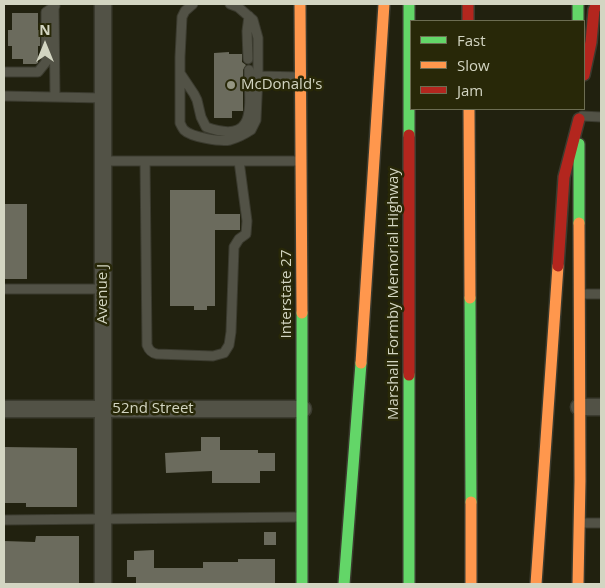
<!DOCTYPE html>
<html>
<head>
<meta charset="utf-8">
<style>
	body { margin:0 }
	#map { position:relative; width:605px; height:588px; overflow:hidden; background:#21210f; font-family:"Open Sans",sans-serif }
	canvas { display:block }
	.frame { position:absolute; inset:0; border:5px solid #d3d5c2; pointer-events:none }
	.legend { position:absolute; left:410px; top:20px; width:175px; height:90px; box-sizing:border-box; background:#282808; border:1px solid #6c6d52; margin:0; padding:6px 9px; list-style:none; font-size:15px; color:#d3d5c2 }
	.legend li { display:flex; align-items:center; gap:10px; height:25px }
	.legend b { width:25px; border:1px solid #6c6d52 }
	.north { position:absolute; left:20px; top:20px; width:50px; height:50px; -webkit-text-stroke:4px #282808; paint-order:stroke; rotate:0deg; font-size:14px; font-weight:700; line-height:20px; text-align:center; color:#d3d5c2 }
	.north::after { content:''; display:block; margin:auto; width:18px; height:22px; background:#d3d5c2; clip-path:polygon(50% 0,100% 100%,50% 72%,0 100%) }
</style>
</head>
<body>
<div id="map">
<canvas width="605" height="588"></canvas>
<div class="frame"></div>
<ul class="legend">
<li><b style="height:6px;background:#63d668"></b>Fast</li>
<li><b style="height:6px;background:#ff974d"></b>Slow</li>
<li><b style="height:6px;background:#b3261e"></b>Jam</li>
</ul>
<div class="north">N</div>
</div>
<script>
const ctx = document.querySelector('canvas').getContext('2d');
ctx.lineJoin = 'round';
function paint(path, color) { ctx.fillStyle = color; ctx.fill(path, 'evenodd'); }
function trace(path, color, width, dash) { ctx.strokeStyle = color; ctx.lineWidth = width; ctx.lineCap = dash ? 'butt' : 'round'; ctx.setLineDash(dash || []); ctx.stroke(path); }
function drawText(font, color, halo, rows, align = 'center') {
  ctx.font = font + ' "Open Sans",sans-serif'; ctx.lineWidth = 5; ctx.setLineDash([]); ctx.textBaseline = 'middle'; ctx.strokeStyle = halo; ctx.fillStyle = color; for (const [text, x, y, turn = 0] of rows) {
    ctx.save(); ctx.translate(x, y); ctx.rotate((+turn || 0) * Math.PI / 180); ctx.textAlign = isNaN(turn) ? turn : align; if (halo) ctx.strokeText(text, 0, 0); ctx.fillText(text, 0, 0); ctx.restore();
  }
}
const building = new Path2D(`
	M12 13H38V30H40V46H38V63L36 64H23V59H12V46H8V30H12Z
	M229 52V54H242V62L246 65 243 70V111H232V118H214V53Z
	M170 190H215V214H240V230H215V306H207V310H194V306H170Z
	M4 204H27V279H4Z
	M201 437H220V450H258V453H275V471H260V483H212V471L166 473 165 453 201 451Z
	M4 447 77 448V507H26V503H4Z
	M264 532H276V545H264Z
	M36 536H79V584H4V541L35 542Z
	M154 550V568H203V562H238V559H275V584H136V577H127V560H134V551Z`);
const lane = new Path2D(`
	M54 4 55 97
	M193 4 185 11 182 17 180 57V123C181 125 183 129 184 130 191 137 220 142 230 140 237 138 245 134 251 130L256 120 258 76V38L253 20 238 7 230 4
	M248 59 247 31 249 16
	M4 72H38L46 62V12L55 6
	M180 73 194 94 197 100 201 117 206 127C259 146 249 104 249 70
	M258 76 300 77
	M4 96 103 98
	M582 116 601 117
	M103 161H299
	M145 161 147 345C149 350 151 353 157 354L213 356 224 353 229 345 231 332 234 247 239 239 246 234 247 221 239 161
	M4 289H103
	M579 294H601
	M4 520 302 517
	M579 523H601`);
const street = new Path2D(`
	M103 4V584
	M579 407H601
	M4 409H303`);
const fast = new Path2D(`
	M409 4V135
	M578 4V21
	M579 144V223
	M470 298 471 502
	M302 313V584
	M409 375V584
	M344 584 361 363`);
const slow = new Path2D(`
	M300 4 302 313
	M469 109 470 298
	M361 363 384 4
	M471 502V584
	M536 584 558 266
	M578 584 580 481 579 223`);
const jam = new Path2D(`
	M468 4V21
	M584 75 591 42 594 10 597 4
	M409 135V375
	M558 266 564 177 579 119`);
const markers = [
	[231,85,5,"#959683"]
];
const poiNames = [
	["McDonald's",241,85]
];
const streetNames = [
	["Avenue J",103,294,-90],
	["Interstate 27",287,294,-90],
	["Marshall Formby Memorial Highway",394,294,-90],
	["52nd Street",153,409]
];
paint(building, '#6b6b5d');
trace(lane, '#3b3b2f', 11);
trace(street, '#3b3b2f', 19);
trace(fast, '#3b3b2f', 14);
trace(slow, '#3b3b2f', 14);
trace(jam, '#3b3b2f', 14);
trace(lane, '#525246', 9);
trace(street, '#525246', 16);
trace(fast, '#63d668', 11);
trace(slow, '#ff974d', 11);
trace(jam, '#b3261e', 11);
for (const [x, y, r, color] of markers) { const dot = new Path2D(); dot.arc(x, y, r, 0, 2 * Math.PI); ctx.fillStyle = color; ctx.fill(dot); trace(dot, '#282808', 2); }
drawText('15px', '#d3d5c2', '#282808', poiNames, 'left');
drawText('15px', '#d3d5c2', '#282808', streetNames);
</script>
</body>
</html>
